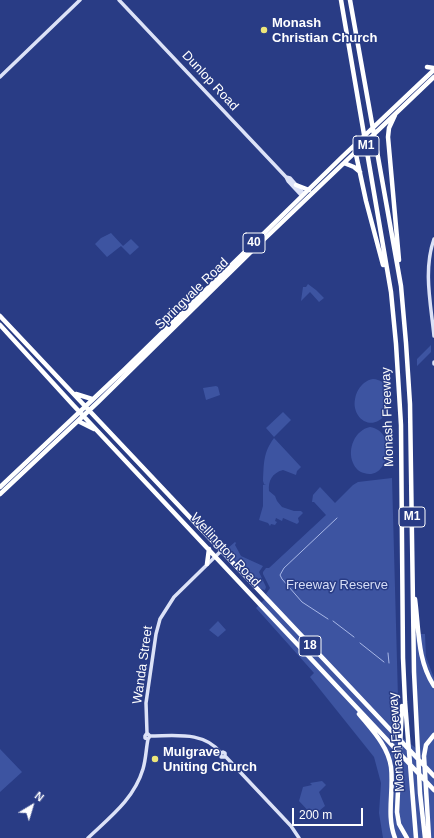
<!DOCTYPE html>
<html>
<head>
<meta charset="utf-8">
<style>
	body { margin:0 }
	#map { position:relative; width:434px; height:838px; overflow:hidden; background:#293c85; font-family:Arial,sans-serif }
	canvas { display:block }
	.north { position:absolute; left:12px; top:786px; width:40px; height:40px; -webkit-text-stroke:3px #293c85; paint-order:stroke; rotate:38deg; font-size:11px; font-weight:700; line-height:16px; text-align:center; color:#fff }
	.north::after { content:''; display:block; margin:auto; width:14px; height:18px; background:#fff; clip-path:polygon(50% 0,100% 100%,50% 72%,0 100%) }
	.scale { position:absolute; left:292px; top:808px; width:71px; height:18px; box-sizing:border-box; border:2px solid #fff; border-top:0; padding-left:5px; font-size:12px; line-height:14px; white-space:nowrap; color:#fff; -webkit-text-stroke:3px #293c85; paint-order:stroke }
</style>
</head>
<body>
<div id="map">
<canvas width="434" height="838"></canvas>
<div class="north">N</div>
<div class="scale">200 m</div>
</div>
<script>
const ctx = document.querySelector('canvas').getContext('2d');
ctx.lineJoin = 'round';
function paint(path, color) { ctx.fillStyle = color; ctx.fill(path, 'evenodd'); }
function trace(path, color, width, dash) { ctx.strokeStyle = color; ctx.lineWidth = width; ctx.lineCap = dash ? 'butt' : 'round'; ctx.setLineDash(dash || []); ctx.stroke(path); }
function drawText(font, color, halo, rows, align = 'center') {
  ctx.font = font + ' Arial,sans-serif'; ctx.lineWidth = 3; ctx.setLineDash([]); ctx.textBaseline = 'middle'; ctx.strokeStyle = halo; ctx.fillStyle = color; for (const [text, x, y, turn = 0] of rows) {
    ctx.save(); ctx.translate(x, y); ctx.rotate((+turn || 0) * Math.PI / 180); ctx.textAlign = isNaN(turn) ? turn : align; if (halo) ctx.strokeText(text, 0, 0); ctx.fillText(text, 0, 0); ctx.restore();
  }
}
const green = new Path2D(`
	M111 233 123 246 131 239 139 247 130 255 121 246 107 257 95 244 101 238Z
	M308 284 316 290 324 298 319 302 310 292 301 301 303 287H306Z
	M431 345V352L417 366V359Z
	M373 379C405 382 388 433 364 421 359 418 356 413 355 408 353 396 360 381 373 379Z
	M216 386 218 387 220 395 206 400 203 388Z
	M283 412 291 420 274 437 266 428Z
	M370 427C399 432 388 482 364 473 359 472 355 468 353 463 347 449 355 430 370 427Z
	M274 438 301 467 297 471 296 475 283 470C272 473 268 481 269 491L275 496 277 501 282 507 294 511H301L303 513 298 518 299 522 297 524 283 518 282 521 276 518 275 521 277 522 275 525 271 524 270 526 268 523 259 520 263 506V485L266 484H264L263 481C264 463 263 453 274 438Z
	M392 478 399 735 417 749 413 634H425L426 657 434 678V838H383L379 813 381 783 374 757 310 677 314 673 256 608 268 596 266 594 270 588 263 574V572L266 568H269L326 515 314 502H312L313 495 320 487 335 503 353 485 358 482Z
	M235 542 236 543 235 545 241 556 263 566 259 572 266 587 265 590C255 589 236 564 229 556L228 548Z
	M218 621 226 630 218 637 209 630Z
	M0 749 22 772 0 792Z
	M322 781 326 785 319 792 325 806 313 816 299 801 303 787 312 785 310 783Z`);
const stream = new Path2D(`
	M328 619 302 602 282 579 280 575 284 568 337 518
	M333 621 354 637
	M360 643 384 662
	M388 653 389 663`);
const secondary = new Path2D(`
	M119 0 286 177 290 178 304 194
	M0 77 80 0
	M286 177 288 181 302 196
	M434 239C423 270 431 305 434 336
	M434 362V364
	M147 733 145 736V738L148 739 150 736 147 733 146 703 156 634 160 619 174 597 221 551
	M150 736C175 736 204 731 221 753V757H225V753L223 752 221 753
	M225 756 291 826 299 838
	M88 838C110 817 134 799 143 769 146 759 146 749 148 739`);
const highway = new Path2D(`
	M341 0 391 292 396 344 401 425 403 658 405 702 416 838
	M350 0 401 286 406 343 410 404 414 672 420 793 425 838
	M427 67 434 68
	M395 115 389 128 388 137 399 260
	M355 150 366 201 383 265
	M344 163 354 167 360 172
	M296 185 309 190
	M0 316 434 776
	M0 325 74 406 434 790
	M76 394 92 399
	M78 421 94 429
	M0 487 124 370 342 157 434 70
	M0 494 98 402 255 248 434 77
	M207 564 209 549
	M415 599C419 629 417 660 434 686
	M402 706 397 812 399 824 407 838
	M359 714C372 730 388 746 391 767 394 791 386 815 395 838
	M429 838 424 756 426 745 434 735`);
const markers = [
	[264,30,4,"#eee77a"],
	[155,759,4,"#eee77a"]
];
const shields = [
	[366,146,26],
	[254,243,22],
	[412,517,26],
	[310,646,22]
];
const shieldNames = [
	["M1",366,146],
	["40",254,243],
	["M1",412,517],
	["18",310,646]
];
const poiNames = [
	["Monash",272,23],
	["Christian Church",272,38],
	["Mulgrave",163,752],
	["Uniting Church",163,767]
];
const streetNames = [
	["Dunlop Road",210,81,47],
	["Springvale Road",192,294,-44],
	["Monash Freeway",388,417,-92],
	["Wellington Road",225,550,47],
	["Wanda Street",143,665,-82],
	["Monash Freeway",397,742,-94]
];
const parkNames = [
	["Freeway Reserve",337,585]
];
paint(green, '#3d54a1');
trace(stream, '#a8b7e7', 1);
trace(secondary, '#dce2f7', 3.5);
trace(highway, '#fff', 4.5);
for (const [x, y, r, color] of markers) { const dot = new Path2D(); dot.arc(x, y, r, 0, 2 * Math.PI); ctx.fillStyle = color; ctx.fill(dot); trace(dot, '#293c85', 1.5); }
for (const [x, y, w] of shields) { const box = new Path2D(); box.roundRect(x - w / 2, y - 10, w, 20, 3); ctx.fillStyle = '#293c85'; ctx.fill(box); trace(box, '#fff', 1); }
drawText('bold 12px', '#fff', null, shieldNames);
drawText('bold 13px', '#fff', '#293c85', poiNames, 'left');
drawText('13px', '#fff', '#293c85', streetNames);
drawText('13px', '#d6ddf6', '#293c85', parkNames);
</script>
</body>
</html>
